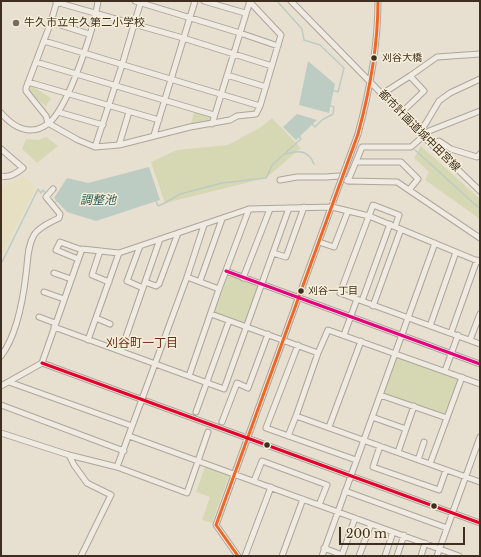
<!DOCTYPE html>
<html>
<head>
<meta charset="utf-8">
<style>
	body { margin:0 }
	#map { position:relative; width:481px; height:557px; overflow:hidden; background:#e7e0d1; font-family:"Libre Baskerville",serif }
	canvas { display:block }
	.frame { position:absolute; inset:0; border:2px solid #3d2e20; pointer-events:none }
	.scale { position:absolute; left:339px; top:527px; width:126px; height:18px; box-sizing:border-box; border:2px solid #3d2e20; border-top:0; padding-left:5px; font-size:12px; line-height:14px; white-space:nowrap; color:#3d2e20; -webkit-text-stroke:3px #f7eed8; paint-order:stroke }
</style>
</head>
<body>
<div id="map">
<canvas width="481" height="557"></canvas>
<div class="frame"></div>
<div class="scale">200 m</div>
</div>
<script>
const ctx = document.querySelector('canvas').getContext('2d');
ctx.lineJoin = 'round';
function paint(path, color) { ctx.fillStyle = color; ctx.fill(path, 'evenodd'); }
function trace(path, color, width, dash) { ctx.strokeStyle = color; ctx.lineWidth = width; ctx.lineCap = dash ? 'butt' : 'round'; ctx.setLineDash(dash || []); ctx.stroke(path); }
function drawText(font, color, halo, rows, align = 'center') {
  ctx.font = font + ' "Libre Baskerville","Noto Sans JP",serif'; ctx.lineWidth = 3; ctx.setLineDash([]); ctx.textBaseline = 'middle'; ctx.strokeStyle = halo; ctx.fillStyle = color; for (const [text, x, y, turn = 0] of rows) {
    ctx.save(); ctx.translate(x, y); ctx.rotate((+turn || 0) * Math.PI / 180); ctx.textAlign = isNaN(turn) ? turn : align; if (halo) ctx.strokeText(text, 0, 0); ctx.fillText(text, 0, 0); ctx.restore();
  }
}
const farmland = new Path2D(`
	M23 177 27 178 36 188 2 254 1 187Z`);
const green = new Path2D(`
	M29 84 51 98 46 106 34 97 28 89Z
	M195 109 214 115 212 124 190 127Z
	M272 118 301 148 266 178 165 203 151 162 177 150 228 145 261 127Z
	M46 137 58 146 37 163 22 149 26 139 39 140Z
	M421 146 480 199V219L425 180 429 172 414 158Z
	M228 275 260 286 246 324 214 313Z
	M397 357 458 379 446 415 383 393Z
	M205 467 229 476 212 523 202 520 210 497 196 492Z`);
const water = new Path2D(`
	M308 61 335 84 329 113 299 105Z
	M297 114 317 120 296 140 283 127Z
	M149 167 160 200 96 221 67 212 54 198 67 178 88 183Z`);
const stream = new Path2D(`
	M277 1 302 29 304 40 320 45 344 68 338 92 332 90
	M312 124 315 127 322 120 333 114 334 107 328 105
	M415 150 480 209
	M286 154C299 150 308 150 314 164
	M156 201 158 206 165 203 180 194 222 183 266 178 273 164 301 139 299 136
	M1 264 38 189 41 193 43 190 54 203 58 200`);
const minor = new Path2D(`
	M57 1 51 22 26 88V91L46 116 48 123 78 140 95 147 119 145 190 127 230 120 237 116 256 114 260 106 281 35 249 1
	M135 1 240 33 278 46
	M204 1 245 13
	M291 1 424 137 480 191
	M56 2 183 38 272 66
	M51 22 89 34
	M44 41 260 106
	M36 62 214 115
	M227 75 266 87
	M28 82 159 120
	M382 94 410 76 437 57 480 54
	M480 111 429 131 411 147H362L348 181 397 182 480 238
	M58 112 103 125
	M1 113C14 128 31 137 49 123 69 106 94 28 98 1
	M401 113 424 91 410 76
	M212 124 250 1
	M419 132 426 123 439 101 450 93 480 79
	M358 134C370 90 378 47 378 1
	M154 135 195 1
	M431 144 439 141 451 149 477 157 480 154
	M119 145 129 112
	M95 147 122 65 141 1
	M1 149 23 168C17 173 8 178 1 176
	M356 162H401L418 179 409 190
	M280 180 297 177H326L339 176 348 181
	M395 227 399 215 373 205 340 293 480 344
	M319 242 334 247 348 211
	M140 246 127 281 143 288
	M100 251 92 275 109 282
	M273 253 286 257 304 207
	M78 259 56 250 60 242 82 250
	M226 271 480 364
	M54 273 71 279
	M187 277 219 289
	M243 278 270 209
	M200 281 222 219
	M145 282 156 286 159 284 178 233
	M44 292 64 299
	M362 301 390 224
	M373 306 401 229
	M211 314 318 353
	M39 317 55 323
	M96 318 110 324
	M430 326 456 252
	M54 327 224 389 289 208
	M451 333 477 260
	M344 335 357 299
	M88 340 119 253
	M470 340 480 314
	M298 345 266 428 356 460
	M121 351 160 239
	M1 356C17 335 23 300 26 274 28 261 27 247 34 235 39 227 51 222 59 218L60 214 46 197 53 189
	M42 363 480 523
	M445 371 458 335
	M189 376 219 289 249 209
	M9 382 132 426
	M480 384 328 330 318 353 296 416 480 482
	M1 386 42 363 82 249 119 253 249 209 332 207 369 216 480 262
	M380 395 447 418
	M1 405 124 451
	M196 412 229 321
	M372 417 406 429
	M222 422 237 383 248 388 268 334
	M329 427 361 341
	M1 433 69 455 117 467 187 493 208 432
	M129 436 459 556
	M288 436 296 416
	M380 446 373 467 439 490 446 470
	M398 452 414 406
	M69 455 74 465 87 483 111 495 81 556
	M418 460 424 442
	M430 464 462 377
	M117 467 187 277 204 225
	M254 481 262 461 327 485 319 505
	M345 491 447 528
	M324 548 342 555 355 518
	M238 556 216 525 332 205
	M245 556 271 487
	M282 556 303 499
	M322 556 435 243
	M359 556 371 524
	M385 556 393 532
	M397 556 404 535
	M421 556 425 543
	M437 556 480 437`);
const minorBridge = new Path2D(`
	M333 202 358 134`);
const bus1 = new Path2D(`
	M238 556 216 525 358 134C370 90 378 47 378 1`);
const bus2 = new Path2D(`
	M42 363 480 523`);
const bus3 = new Path2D(`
	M226 271 480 364`);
const markers = [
	[16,23,4,"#786c5e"],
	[374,58,3.5,"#3d2e20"],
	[301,291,3.5,"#3d2e20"],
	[267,445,3.5,"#3d2e20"],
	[434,506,3.5,"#3d2e20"]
];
const busNames = [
	["刈谷大橋",382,58],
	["刈谷一丁目",308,291]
];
const poiNames = [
	["牛久市立牛久第二小学校",24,23]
];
const streetNames = [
	["都市計画道城中田宮線",419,131,45]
];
const waterNames = [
	["調整池",98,201]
];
const neighbourhoodNames = [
	["刈谷町一丁目",142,344]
];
paint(farmland, '#e6dfc2');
paint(green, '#d6d7b3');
paint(water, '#bcccc2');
trace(stream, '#bcccc2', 1.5);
trace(minor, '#ada599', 7);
trace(minor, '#efebe3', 5);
trace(minorBridge, '#ada599', 7, []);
trace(minorBridge, '#efebe3', 5);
trace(bus1, '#f26522', 3);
trace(bus2, '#e4002b', 3);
trace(bus3, '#e5007d', 3);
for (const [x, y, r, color] of markers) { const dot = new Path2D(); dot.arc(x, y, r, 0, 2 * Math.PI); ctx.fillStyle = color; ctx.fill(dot); trace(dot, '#f7eed8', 1.5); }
drawText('10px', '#3d2e20', '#f7eed8', busNames, 'left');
drawText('11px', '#3d2e20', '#f7eed8', poiNames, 'left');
drawText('11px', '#3d2e20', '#f7eed8', streetNames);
drawText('italic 12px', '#2f5d5a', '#f7eed8', waterNames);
drawText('12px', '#6b2e1e', '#f7eed8', neighbourhoodNames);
</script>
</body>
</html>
